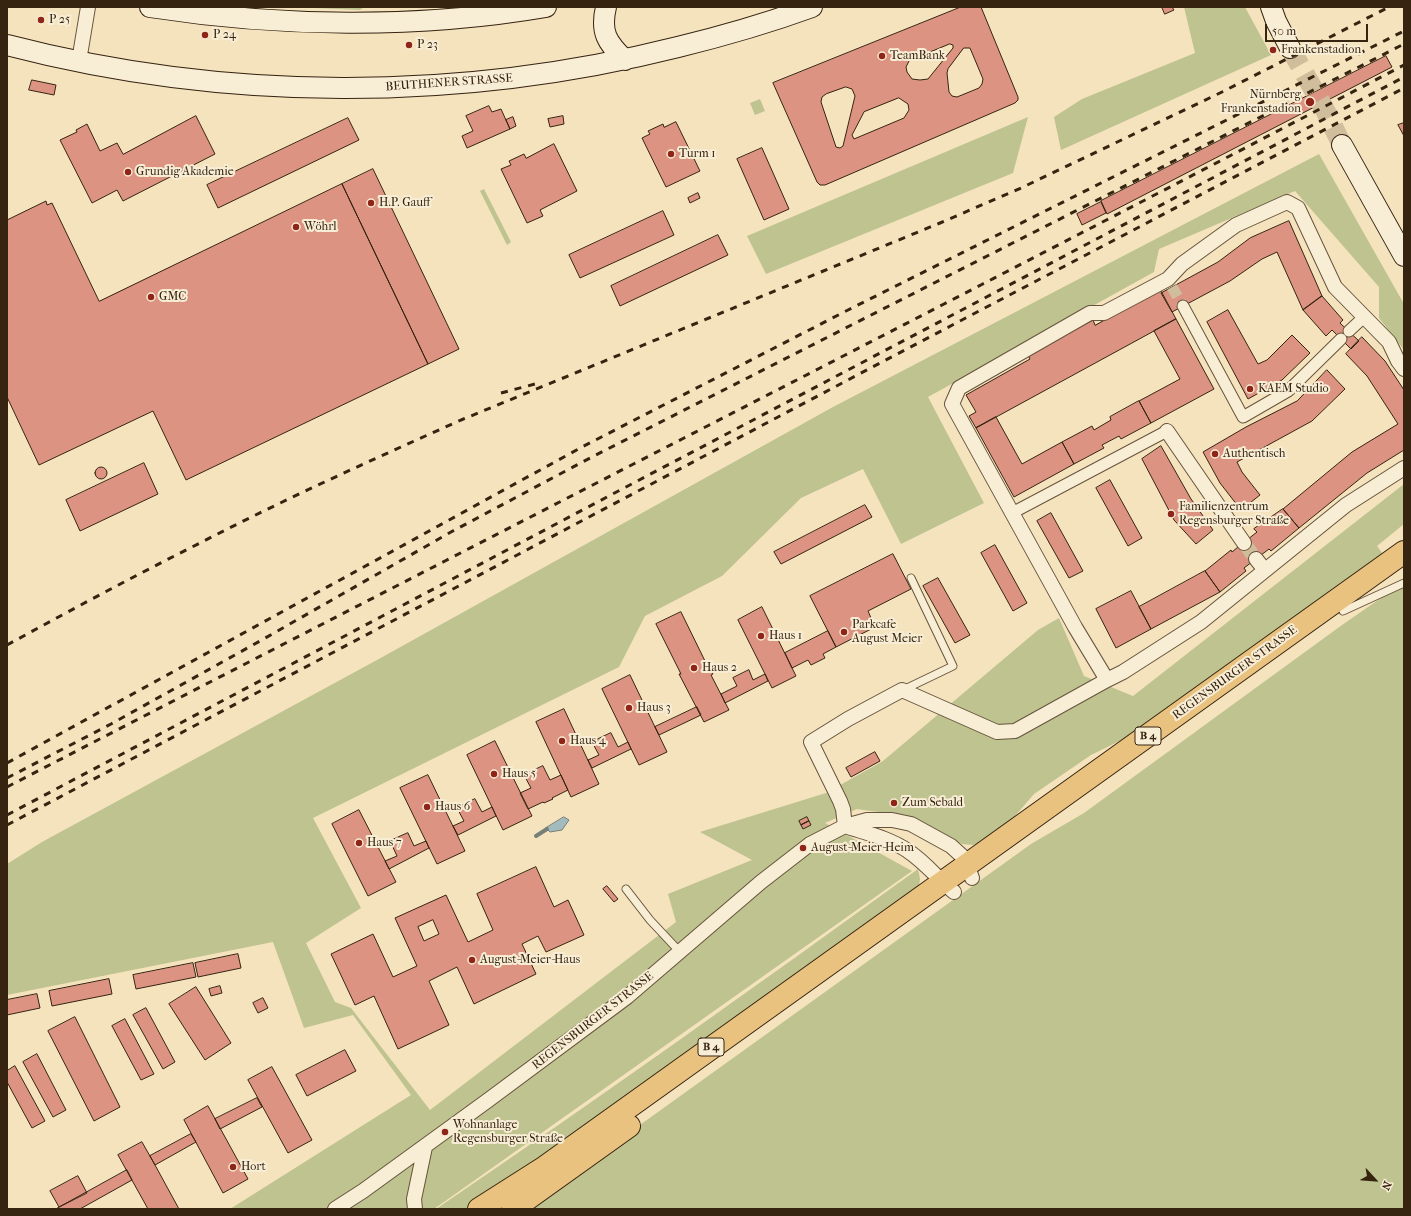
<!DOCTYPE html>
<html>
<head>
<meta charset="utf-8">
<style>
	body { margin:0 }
	#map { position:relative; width:1411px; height:1216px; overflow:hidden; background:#f5e3be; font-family:"IM FELL French Canon",serif }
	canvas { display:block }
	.frame { position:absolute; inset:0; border:8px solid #362411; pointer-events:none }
	.north { position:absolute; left:1355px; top:1160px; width:40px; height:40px; -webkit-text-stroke:3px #f8edd5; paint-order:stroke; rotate:116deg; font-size:11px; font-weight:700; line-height:16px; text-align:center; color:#362411 }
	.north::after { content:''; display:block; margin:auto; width:14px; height:18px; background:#362411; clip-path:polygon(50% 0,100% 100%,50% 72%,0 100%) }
	.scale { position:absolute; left:1265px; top:24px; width:103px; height:18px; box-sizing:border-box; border:2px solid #362411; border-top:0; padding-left:5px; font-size:12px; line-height:14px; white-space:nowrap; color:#362411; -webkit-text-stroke:3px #f8edd5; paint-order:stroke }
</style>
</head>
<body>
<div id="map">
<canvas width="1411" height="1216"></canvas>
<div class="frame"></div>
<div class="north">N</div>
<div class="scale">50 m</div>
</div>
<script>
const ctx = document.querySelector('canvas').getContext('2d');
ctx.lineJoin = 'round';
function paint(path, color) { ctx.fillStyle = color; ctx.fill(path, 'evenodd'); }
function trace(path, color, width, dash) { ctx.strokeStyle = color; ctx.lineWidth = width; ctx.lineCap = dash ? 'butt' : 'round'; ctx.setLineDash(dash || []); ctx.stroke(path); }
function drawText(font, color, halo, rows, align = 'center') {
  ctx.font = font + ' "IM FELL French Canon",serif'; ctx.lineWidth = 4; ctx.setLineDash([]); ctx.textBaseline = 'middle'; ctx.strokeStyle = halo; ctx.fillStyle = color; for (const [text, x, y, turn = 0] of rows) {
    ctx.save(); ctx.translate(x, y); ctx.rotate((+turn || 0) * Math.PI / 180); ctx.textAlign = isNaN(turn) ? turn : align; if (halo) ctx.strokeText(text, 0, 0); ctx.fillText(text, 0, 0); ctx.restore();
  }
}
const green = new Path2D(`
	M292 7H364L360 10Z
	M1184 7H1245L1271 55 1061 150 1054 117 1082 99 1195 53Z
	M760 99 765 111 755 115 750 103Z
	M1028 117 1013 173 766 274 747 236Z
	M1319 154 1404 304V350L1379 318V287L1295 191 1159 249 1154 272 928 397 984 503 901 544 863 469 801 498 722 576 645 616 619 667 313 818 361 908 306 943 335 1002 351 1008 430 1110 676 922 668 894 752 860 700 832 826 793 883 761 1038 630 1059 618 1084 676 1133 696 1404 484V524L1377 546 1385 557 1134 734 1091 755 1034 794 1009 823 979 843 973 845 962 844 906 816 857 809 825 823 912 871 434 1209H230L411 1095 353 1015 304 1028 273 942 7 995V864L42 842 377 660 833 407Z
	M484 189 511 242 507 245 480 191Z
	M1404 585V1209H523L1031 844 1084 813 1342 625 1384 596Z
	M918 869 920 879 919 886 510 1182 466 1209H436C598 1099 759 984 918 869Z`);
const water = new Path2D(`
	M564 817 569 820 562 830 550 832 546 828Z`);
const stream = new Path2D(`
	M536 836 547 829`);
const building = new Path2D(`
	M961 7H981L1018 97V100L1015 103 825 185H820L817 182 773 83ZM950 44 953 45V48L928 79 920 80 912 79 907 72 906 67 909 61ZM964 48H970L983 79 982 84 979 88 957 97 952 96 949 92 947 73 948 69ZM846 87 852 89 855 96 843 146 840 148 836 147 821 102 822 97 826 94ZM899 98 908 104 909 110 904 118 854 139 852 135 864 112Z
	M1162 7H1172L1174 10 1165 14Z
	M1386 56 1392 67 1107 214 1101 201Z
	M32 80 56 85 54 95 29 90Z
	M489 106 492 112 501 109 510 129 467 148 462 136 473 131 466 116Z
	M196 116 215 154 123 201 117 190 92 203 60 140 77 132 76 130 87 124 100 151 117 143 123 154Z
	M563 116 564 124 550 127 548 119Z
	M513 117 516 126 510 129 506 120Z
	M348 118 359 140 218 208 207 185Z
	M676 122 700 171 666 187 642 138 650 134 648 131 663 124 664 127Z
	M1404 123V136L1398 125Z
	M554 144 577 191 540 210 543 216 527 223 501 169 511 165 509 161 524 154 526 158Z
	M762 148 789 209 764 220 737 159Z
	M373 169 459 349 428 364 342 184Z
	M342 184 428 364 186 480 153 411 39 465 7 397V220L46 201 47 205 52 203 99 301Z
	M698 193 700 198 690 203 688 198Z
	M1101 202 1106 213 1082 225 1077 214Z
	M663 211 674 235 580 278 569 255Z
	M1289 221 1322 296 1303 310 1277 252 1262 259 1230 281 1172 312 1161 293 1218 262 1250 238Z
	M718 235 728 255 620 306 611 286Z
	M1160 289 1176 319 976 428 969 416 976 412 966 395 1030 359 1028 355 1093 320 1095 325Z
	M1322 296 1343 320 1340 323 1359 341 1351 349 1332 330 1326 336 1303 310Z
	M1228 310 1258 364 1267 360 1292 335 1310 353 1282 380 1248 399 1207 322Z
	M1176 319 1214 389 1151 423 1139 401 1180 379 1154 331Z
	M1362 337 1385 361 1404 390V450L1367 473 1299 528 1283 509 1352 452 1398 424 1367 376 1346 354Z
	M1327 370 1345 389 1312 421 1237 462 1242 472 1260 495 1241 510 1220 483 1203 452 1246 427 1297 401Z
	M1139 401 1151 423 1121 439 1119 436 1102 445 1104 448 1074 464 1062 442 1092 426 1094 430 1111 420 1110 417Z
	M996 417 1022 464 1062 442 1074 464 1014 497 976 428Z
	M1161 446 1191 499 1213 530 1196 544 1174 520 1142 459Z
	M144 463 158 494 80 531 66 500Z
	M95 473a6 6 0 1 1 12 0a6 6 0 1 1-12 0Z
	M1110 480 1142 538 1128 546 1096 488Z
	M865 505 872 517 781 564 774 552Z
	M1283 509 1299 528 1271 551 1269 549 1244 568 1246 571 1220 592 1205 571 1231 550 1232 552 1238 547 1257 532 1254 529Z
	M1051 513 1083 571 1069 578 1037 521Z
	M995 545 1027 603 1013 611 981 553Z
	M893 554 911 589 868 611 875 627 836 647 810 596Z
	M1205 571 1220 592 1151 629 1139 607Z
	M938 578 970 635 955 643 923 586Z
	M1131 591 1151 629 1116 648 1096 609Z
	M762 607 796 676 772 688 738 620Z
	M681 612 705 661H706L713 674 711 675 729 710 704 722 679 674H681L656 624Z
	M828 631 836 647 823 654 825 658 811 665 808 660 792 668 785 653Z
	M749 670 753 680 765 674 768 681 725 703 721 694 737 686 733 678Z
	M630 675 667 752 639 765 602 689Z
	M697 707 701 715 659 735 655 727Z
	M564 709 599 784 571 797 536 722Z
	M611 733 618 747 628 742 631 749 592 768 588 760 599 755 592 742Z
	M495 741 532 816 503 830 467 755Z
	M875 752 880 761 851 777 846 768Z
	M543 766 550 780 561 775 568 790 552 798 553 799 544 803 543 802 528 809 520 793 531 788 524 775Z
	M428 775 465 851 437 864 400 788Z
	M475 799 482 812 492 807 496 816 458 835 453 826 464 821 457 808Z
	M359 810 396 882 368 896 332 824Z
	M807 817 809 821 801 825 799 821Z
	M809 821 811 825 803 829 801 825Z
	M408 833 414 846 426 841 429 848 389 869 385 861 397 856 390 841Z
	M536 867 554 907 568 900 584 935 546 952 538 936 522 944 536 974 474 1004 457 967 429 981 449 1025 398 1049 374 996 355 1005 331 954 373 934 393 977 417 966 395 918 446 895 468 942 493 930 477 894ZM433 920 439 934 424 941 418 927Z
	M607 886 618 899 614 902 603 889Z
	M238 954 241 968 198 977 195 963Z
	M193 963 196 977 136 989 133 975Z
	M109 979 112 994 52 1006 49 991Z
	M220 986 222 993 211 996 209 989Z
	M196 987 231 1043 205 1060 169 1004Z
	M37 994 40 1008 7 1015V1000Z
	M263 998 268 1008 258 1013 253 1003Z
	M146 1008 175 1062 163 1069 133 1015Z
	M75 1017 120 1107 94 1121 48 1031Z
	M125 1019 154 1074 141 1080 112 1026Z
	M345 1050 356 1071 307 1096 296 1075Z
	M37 1054 66 1110 53 1117 23 1062Z
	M15 1066 45 1121 32 1128 7 1082V1071Z
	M272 1067 312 1140 288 1153 248 1080Z
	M257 1098 262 1107 220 1129 215 1119Z
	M208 1106 248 1179 223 1193 184 1120Z
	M191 1134 196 1142 155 1165 150 1156Z
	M142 1142 155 1165 179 1209H148L118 1155Z
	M127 1170 132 1180 80 1209H56Z
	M78 1176 87 1193 59 1207 50 1191Z`);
const pedestrianTunnel = new Path2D(`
	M1172 287 1183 306`);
const minorTunnel = new Path2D(`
	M1244 543 1256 559`);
const secondaryTunnel = new Path2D(`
	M1290 48 1324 108 1342 145`);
const service = new Path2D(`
	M1343 611 1404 583
	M903 690 953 666 911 578
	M626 889 650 920 680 952`);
const pedestrian = new Path2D(`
	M1183 306 1243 417 1288 391 1341 339
	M1349 331 1364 317
	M1012 513 1167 431`);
const minor = new Path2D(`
	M79 61 88 7
	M1167 431 1244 543
	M1256 559 1264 569
	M1107 680 1123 672 1201 622 1346 505 1404 468
	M845 826 843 809 840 801 811 742 848 719 902 690 997 732 1015 731 1107 680 1075 627 952 404 959 388 1090 313H1104L1168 279 1182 264 1236 225 1287 202 1298 208 1335 287 1389 342 1398 361 1404 369
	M845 826C866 833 889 838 908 851 925 862 938 879 954 892
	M335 1209 363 1191 487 1101 627 997 761 882 810 844 845 826 867 820H892L911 824 951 846 962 856 967 864 972 878
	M415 1209 414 1199 425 1147`);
const secondary = new Path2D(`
	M150 7C279 27 418 29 546 7
	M606 7C600 32 607 43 625 60
	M1271 7 1276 21 1290 48
	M7 45C226 102 459 102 678 47 723 36 768 23 812 7
	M1342 145 1404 256`);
const primary = new Path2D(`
	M479 1209 545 1167 1404 552
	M513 1209 629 1126`);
const rail = new Path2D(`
	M501 393 535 384
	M7 645C71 610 136 575 202 542 287 498 374 459 461 420L940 223 1021 188 1222 92 1389 7
	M7 763 582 447 848 310 1404 31
	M7 778 111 724 260 641 451 532 590 458 1404 44
	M7 787C472 546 940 308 1404 65
	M7 815 607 497 1404 77
	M7 825 880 363 1404 88`);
const markers = [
	[41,20,4,"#8f2418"],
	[205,35,4,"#8f2418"],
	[409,45,4,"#8f2418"],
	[1273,50,4,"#8f2418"],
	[882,56,4,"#8f2418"],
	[1310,102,5,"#8f2418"],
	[671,154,4,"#8f2418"],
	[128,172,4,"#8f2418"],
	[371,203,4,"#8f2418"],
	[296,227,4,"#8f2418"],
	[151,297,4,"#8f2418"],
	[1250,389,4,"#8f2418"],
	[1215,454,4,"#8f2418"],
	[1171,514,4,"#8f2418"],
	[844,632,4,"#8f2418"],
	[761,636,4,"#8f2418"],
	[694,668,4,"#8f2418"],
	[629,708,4,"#8f2418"],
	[562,741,4,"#8f2418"],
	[494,774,4,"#8f2418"],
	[894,803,4,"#8f2418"],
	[427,807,4,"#8f2418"],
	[359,843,4,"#8f2418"],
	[803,848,4,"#8f2418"],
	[472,960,4,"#8f2418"],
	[445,1132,4,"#8f2418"],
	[233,1167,4,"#8f2418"]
];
const shields = [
	[1148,736,26],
	[711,1047,26]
];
const shieldNames = [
	["B 4",1148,736],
	["B 4",711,1047]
];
const poiNames = [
	["P 25",49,20],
	["P 24",213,35],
	["P 23",417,45],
	["Frankenstadion",1281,50],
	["TeamBank",890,56],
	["Nürnberg",1301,95,"right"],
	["Frankenstadion",1301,109,"right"],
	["Turm 1",679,154],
	["Grundig Akademie",136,172],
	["H.P. Gauff",379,203],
	["Wöhrl",304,227],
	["GMC",159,297],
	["KAEM Studio",1258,389],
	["Authentisch",1223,454],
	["Familienzentrum",1179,507],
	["Regensburger Straße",1179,521],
	["Parkcafe",852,625],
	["August Meier",852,639],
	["Haus 1",769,636],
	["Haus 2",702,668],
	["Haus 3",637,708],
	["Haus 4",570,741],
	["Haus 5",502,774],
	["Zum Sebald",902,803],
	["Haus 6",435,807],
	["Haus 7",367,843],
	["August-Meier-Heim",811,848],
	["August-Meier-Haus",480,960],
	["Wohnanlage",453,1125],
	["Regensburger Straße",453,1139],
	["Hort",241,1167]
];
const streetNames = [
	["BEUTHENER STRASSE",449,83,-4],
	["REGENSBURGER STRASSE",1235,673,-36],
	["REGENSBURGER STRASSE",593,1021,-38]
];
paint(green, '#bec390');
paint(water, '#a2bbbd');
trace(water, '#777f78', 1);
trace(stream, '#777f78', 4);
paint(building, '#dc9382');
trace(building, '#362411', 1);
trace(pedestrianTunnel, '#cfbd9b', 11, [11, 5.5]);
trace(minorTunnel, '#cfbd9b', 14, [14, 7]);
trace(secondaryTunnel, '#cfbd9b', 20, [20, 10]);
trace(service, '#66543c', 9);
trace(pedestrian, '#66543c', 13);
trace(minor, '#66543c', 16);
trace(secondary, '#362411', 22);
trace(primary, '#362411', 24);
trace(service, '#f8edd5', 7);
trace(pedestrian, '#f8edd5', 11);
trace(minor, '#f8edd5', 14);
trace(secondary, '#f8edd5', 20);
trace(primary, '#eac27f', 22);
trace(rail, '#362411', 3, [7, 7]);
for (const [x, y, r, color] of markers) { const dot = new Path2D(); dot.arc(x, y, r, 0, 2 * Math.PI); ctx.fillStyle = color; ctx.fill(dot); trace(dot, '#f8edd5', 1.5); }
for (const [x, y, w] of shields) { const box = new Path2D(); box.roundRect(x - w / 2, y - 9, w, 18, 3); ctx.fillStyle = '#f8edd5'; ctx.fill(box); trace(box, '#362411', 1); }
drawText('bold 11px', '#362411', null, shieldNames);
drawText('12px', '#362411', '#f8edd5', poiNames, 'left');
drawText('12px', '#362411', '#f8edd5', streetNames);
</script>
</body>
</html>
